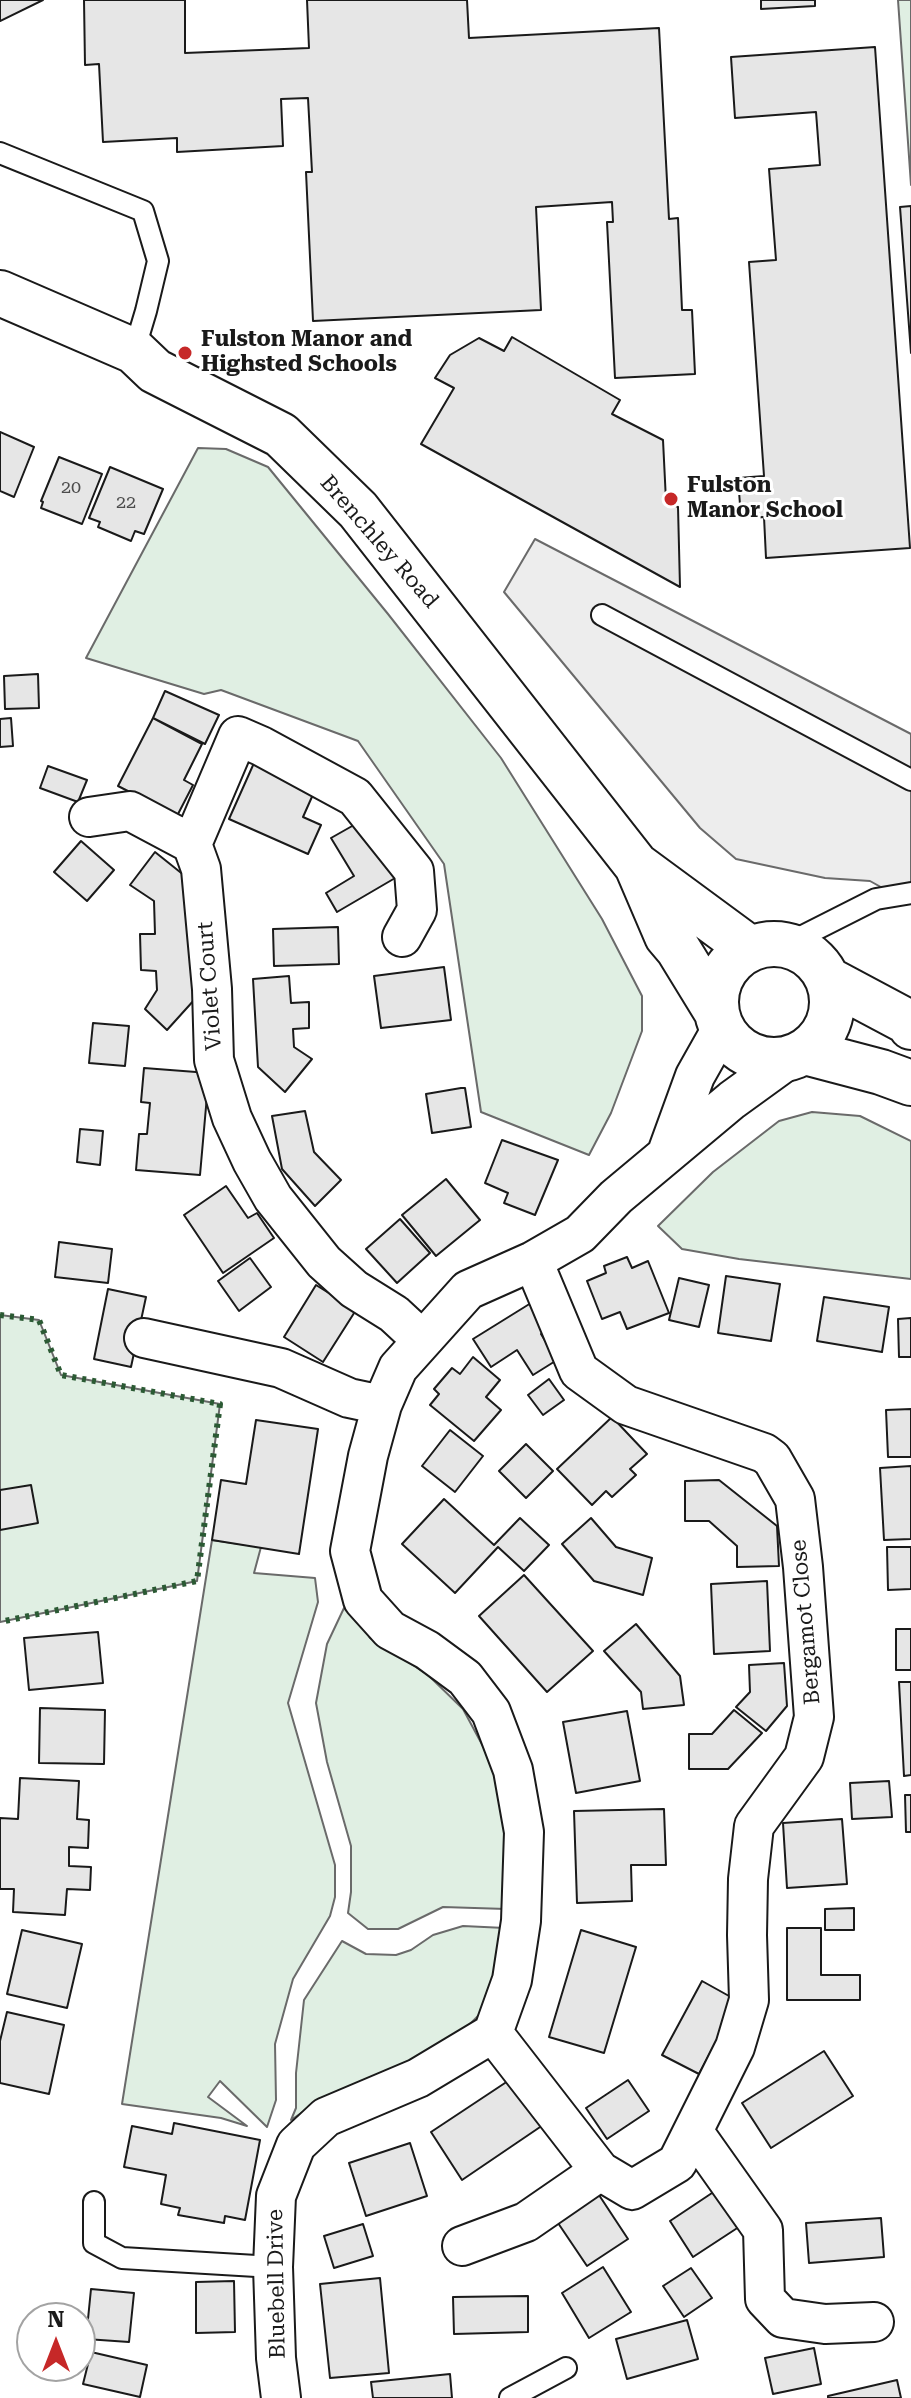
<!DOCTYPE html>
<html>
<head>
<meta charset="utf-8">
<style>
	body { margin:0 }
	#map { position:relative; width:911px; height:2398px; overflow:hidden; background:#fff; font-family:"Roboto Serif",serif }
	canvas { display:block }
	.north { position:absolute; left:16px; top:2302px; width:80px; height:80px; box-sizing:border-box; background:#fff; border:2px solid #a3a3a3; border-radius:50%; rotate:0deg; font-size:22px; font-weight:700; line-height:32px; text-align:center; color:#1a1a1a }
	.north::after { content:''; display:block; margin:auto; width:28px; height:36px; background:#c62828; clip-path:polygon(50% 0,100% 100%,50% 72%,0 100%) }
</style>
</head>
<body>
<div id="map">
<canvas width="911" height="2398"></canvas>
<div class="north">N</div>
</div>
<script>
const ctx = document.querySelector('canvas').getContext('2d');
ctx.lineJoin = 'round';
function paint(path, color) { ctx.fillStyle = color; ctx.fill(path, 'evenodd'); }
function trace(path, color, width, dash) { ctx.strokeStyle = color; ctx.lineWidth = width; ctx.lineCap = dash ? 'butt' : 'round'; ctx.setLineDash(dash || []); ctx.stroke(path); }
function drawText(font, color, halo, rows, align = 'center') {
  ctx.font = font + ' "Roboto Serif",serif'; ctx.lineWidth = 6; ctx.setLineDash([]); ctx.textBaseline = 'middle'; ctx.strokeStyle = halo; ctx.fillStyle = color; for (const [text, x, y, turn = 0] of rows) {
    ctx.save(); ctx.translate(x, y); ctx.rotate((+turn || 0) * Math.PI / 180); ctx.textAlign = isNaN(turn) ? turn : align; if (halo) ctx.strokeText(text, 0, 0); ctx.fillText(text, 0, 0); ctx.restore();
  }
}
const green = new Path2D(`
	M898 0H911V185Z
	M198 448 226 449 268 467 388 614 501 758 602 919 642 996V1031L611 1113 589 1155 481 1112 444 864 358 741 221 690 204 694 86 658Z
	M812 1112 860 1116 911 1141V1279L739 1259 682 1249 658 1226 713 1172 779 1121Z
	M0 1315 39 1320 61 1375 220 1404 197 1581 0 1622Z
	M212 1540 261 1547 254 1573 315 1578 318 1602 288 1703 335 1865V1897L330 1916 293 1979 275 2044 276 2100 267 2127 220 2081 208 2097 247 2126 221 2118 122 2104Z
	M350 1604 370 1638 427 1674 463 1709 500 1778 508 1821 506 1909 443 1907 398 1929H368L348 1913 351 1892V1846L327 1762 316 1703 327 1644 344 1608Z
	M463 1926 505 1928 492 2002 458 2036 419 2063 316 2103 291 2120 296 2108V2073L304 2000 342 1941 366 1954 396 1955 411 1950 433 1935Z`);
const parking = new Path2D(`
	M535 539 911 734V904L870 881 825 878 736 859 700 828 504 592Z`);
const building = new Path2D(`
	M0 0H43L0 21Z
	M84 0H185V53L309 48 307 0H467L469 38 659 28 669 219 678 218 682 310H692L695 374 615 378 607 222H613L612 202 536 207 541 310 313 321 306 172H312L308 98 281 99 283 146 177 152V138L103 142 99 64 85 65Z
	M761 0H815V6L761 9Z
	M875 47 910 548 766 558 764 517 741 518 738 478 764 476 749 262 776 260 769 169 820 165 816 112 735 118 731 57Z
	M911 206V353L900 207Z
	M512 337 620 400 612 414 663 440 666 501 678 507 680 587 421 444 454 388 435 378 450 355 479 338 504 351Z
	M0 432 34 447 14 497 0 491Z
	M59 457 102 474 82 524 41 508 43 502 41 501Z
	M110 467 163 489 144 534 135 531 131 541 98 527 100 522 89 518Z
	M38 674 39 708 5 709 4 676Z
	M165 691 219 715 205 744 153 718Z
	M11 718 13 746 0 747V719Z
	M153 718 202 744 184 780 193 785 177 816 118 786Z
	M254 763 315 790 303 817 321 825 308 854 229 819Z
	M48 766 87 780 78 802 40 788Z
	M361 821 402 874 337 912 326 893 354 876 331 838Z
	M81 841 114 870 87 901 54 872Z
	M155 852 185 876 195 999 167 1030 145 1009 157 990 156 971 141 970 140 934H155L154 901 130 885Z
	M338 927 339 964 274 966 273 929Z
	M444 967 451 1020 381 1028 374 976Z
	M289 976 291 1003 309 1002V1028L293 1029 294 1047 312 1059 285 1092 258 1067 253 979Z
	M93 1023 129 1026 125 1066 89 1063Z
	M144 1068 209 1073 200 1175 136 1170 139 1134H147L150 1103 141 1102Z
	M461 1088H465L471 1127 432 1133 426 1094Z
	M305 1111 314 1152 341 1180 315 1206 282 1169 272 1116Z
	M80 1129 103 1131 100 1165 77 1162Z
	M502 1140 558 1160 535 1215 504 1203 508 1193 485 1183Z
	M446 1179 480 1220 436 1256 402 1215Z
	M226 1186 248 1218 257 1213 274 1238 223 1273 184 1215Z
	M400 1219 430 1253 397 1283 366 1249Z
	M59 1242 112 1249 108 1283 55 1277Z
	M627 1257 632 1268 648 1261 669 1313 627 1329 620 1312 602 1319 587 1281 606 1273 604 1266Z
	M250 1258 271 1287 239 1311 218 1281Z
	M726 1276 780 1284 771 1341 718 1333Z
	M679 1278 709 1285 699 1327 669 1320Z
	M316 1285 356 1310 323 1362 284 1337Z
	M108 1289 146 1297 131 1367 94 1359Z
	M824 1297 889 1307 882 1352 817 1341Z
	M531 1303 548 1330 541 1334 557 1360 533 1375 517 1350 491 1367 473 1339Z
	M911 1318V1357H899L898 1319Z
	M473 1357 500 1380 486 1397 501 1410 474 1441 430 1405 439 1394 434 1389 452 1368 460 1374Z
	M549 1379 564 1400 543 1415 528 1395Z
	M911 1409V1457H888L886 1410Z
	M612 1417 647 1454 630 1469 636 1475 612 1497 606 1491 592 1505 557 1469Z
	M256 1420 318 1429 299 1554 212 1540 221 1480 246 1484Z
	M450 1430 483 1456 455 1492 422 1466Z
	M526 1444 553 1471 526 1498 499 1471Z
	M911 1466V1539L884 1540 880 1468Z
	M719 1480 777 1526 779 1566 737 1567V1546L709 1521H685V1481Z
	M31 1485 38 1523 0 1530V1490Z
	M444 1499 494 1545 520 1518 549 1545 524 1571 498 1547 455 1593 402 1544Z
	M591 1518 616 1547 652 1558 643 1595 594 1581 562 1544Z
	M887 1547H911V1589L888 1590Z
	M524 1575 593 1651 547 1692 479 1616Z
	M767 1581 770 1651 714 1654 711 1584Z
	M636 1624 680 1676 684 1705 643 1709 641 1692 604 1651Z
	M896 1629H911V1670H896Z
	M98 1632 103 1683 29 1690 24 1638Z
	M784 1663 787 1706 766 1731 736 1707 750 1692 749 1665Z
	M899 1682H911V1775L904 1776Z
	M40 1708 105 1710 104 1764 39 1763Z
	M734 1710 762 1733 728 1769H689V1734H712Z
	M627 1711 640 1781 576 1793 563 1722Z
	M20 1778 79 1781 77 1819 89 1820 88 1848 69 1847V1866L91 1867 90 1890 67 1889 65 1915 13 1912 14 1889H0V1818L18 1819Z
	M889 1781 892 1817 852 1819 850 1783Z
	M905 1795H911V1832H906Z
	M664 1809 666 1865H631L632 1901 577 1903 574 1811Z
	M842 1819 847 1884 787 1888 783 1823Z
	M854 1908V1930H825V1909Z
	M787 1928H821V1975H860V2000H787Z
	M22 1930 82 1944 67 2008 7 1994Z
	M581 1930 636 1947 604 2053 549 2037Z
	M702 1981 738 2001 699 2074 662 2055Z
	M7 2012 64 2025 49 2094 0 2083V2041Z
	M824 2051 853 2096 771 2148 742 2103Z
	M514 2077 546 2123 462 2180 431 2132Z
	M628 2080 649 2111 607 2139 586 2108Z
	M174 2123 260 2140 245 2220 225 2216 224 2223 178 2215 180 2208 161 2204 166 2175 124 2167 132 2126 172 2134Z
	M410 2143 427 2196 366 2216 349 2163Z
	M724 2185 748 2221 693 2257 670 2221Z
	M597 2192 628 2239 587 2266 556 2220Z
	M881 2218 884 2257 809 2263 806 2223Z
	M363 2224 373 2256 334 2268 324 2236Z
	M603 2267 631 2312 589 2338 562 2293Z
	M691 2268 712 2298 684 2317 663 2286Z
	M380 2278 389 2373 330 2378 320 2284Z
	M234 2281 235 2332 196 2333V2282Z
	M91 2289 134 2293 129 2342 86 2339Z
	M528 2296V2332L454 2334 453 2297Z
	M687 2320 698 2359 627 2379 616 2339Z
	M814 2348 821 2384 773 2394 765 2358Z
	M91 2352 147 2365 140 2397 83 2384Z
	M450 2374 452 2398H373L371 2382Z
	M897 2380 901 2398H828V2396Z`);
const service = new Path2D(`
	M0 153 143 211 158 261 146 311 134 351
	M602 615 911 780
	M787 944 876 899 911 893
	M94 2202V2243L122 2258 273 2267
	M510 2398 566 2368`);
const minor = new Path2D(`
	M89 817 130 811 192 844 201 869 212 989 214 1060 232 1118 252 1161 273 1198 324 1262 354 1289 394 1314 422 1340
	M192 844 238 736 261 746 355 797 414 871 417 910 402 937
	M667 1153 695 1076 722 1028
	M144 1338 281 1368 349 1398 382 1405
	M493 2033 600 2171 632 2190 677 2163 735 2047 749 2000 747 1935 748 1879 754 1826 804 1757 814 1717 803 1567 795 1499 772 1459 764 1453 626 1405 579 1371 533 1261
	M693 2131 763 2230 765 2299 783 2318 825 2324 874 2322
	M462 2246 526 2222 600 2171
	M281 2398 276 2358 273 2267 276 2196 296 2145 326 2117 418 2078 493 2033 512 1980 521 1921 524 1832 513 1770 491 1712 465 1678 427 1650 390 1630 363 1600 350 1551 368 1456 382 1405 398 1368 468 1290 533 1261 580 1234 616 1197 732 1100 790 1058`);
const tertiary = new Path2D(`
	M0 293 134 351 155 371 281 435 358 510 637 866 667 936 678 949 716 1011
	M639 867 749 948
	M716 1002a58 58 0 1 1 116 0a58 58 0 1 1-116 0Z
	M829 980 908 1022 911 1027
	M805 1052 881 1072 911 1083`);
const hedge = new Path2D(`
	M0 1315 39 1320 61 1375 220 1404 197 1581 0 1622`);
const markers = [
	[185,353,8,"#c62828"],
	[671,499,8,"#c62828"]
];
const numberNames = [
	["20",71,488],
	["22",126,503]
];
const poiNames = [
	["Fulston Manor and",201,340],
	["Highsted Schools",201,365],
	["Fulston",687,486],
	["Manor School",687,511]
];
const streetNames = [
	["Brenchley Road",379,542,49],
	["Violet Court",210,986,-94],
	["Bergamot Close",806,1622,-95],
	["Bluebell Drive",277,2284,-91]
];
paint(green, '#e0efe3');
trace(green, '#6a6a6a', 2);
paint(parking, '#ededed');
trace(parking, '#6a6a6a', 2);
paint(building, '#e6e6e6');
trace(building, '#1a1a1a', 2);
trace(service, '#1a1a1a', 24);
trace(minor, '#1a1a1a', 42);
trace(tertiary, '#1a1a1a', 48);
trace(service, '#fff', 20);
trace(minor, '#fff', 38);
trace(tertiary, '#fff', 44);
trace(hedge, '#2b5a34', 6, [4, 6]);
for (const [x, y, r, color] of markers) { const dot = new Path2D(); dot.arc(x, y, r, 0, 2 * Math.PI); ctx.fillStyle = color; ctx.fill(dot); trace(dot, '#fff', 3); }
drawText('18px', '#4d4d4d', null, numberNames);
drawText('bold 22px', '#1a1a1a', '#fff', poiNames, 'left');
drawText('22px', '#1a1a1a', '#fff', streetNames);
</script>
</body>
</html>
